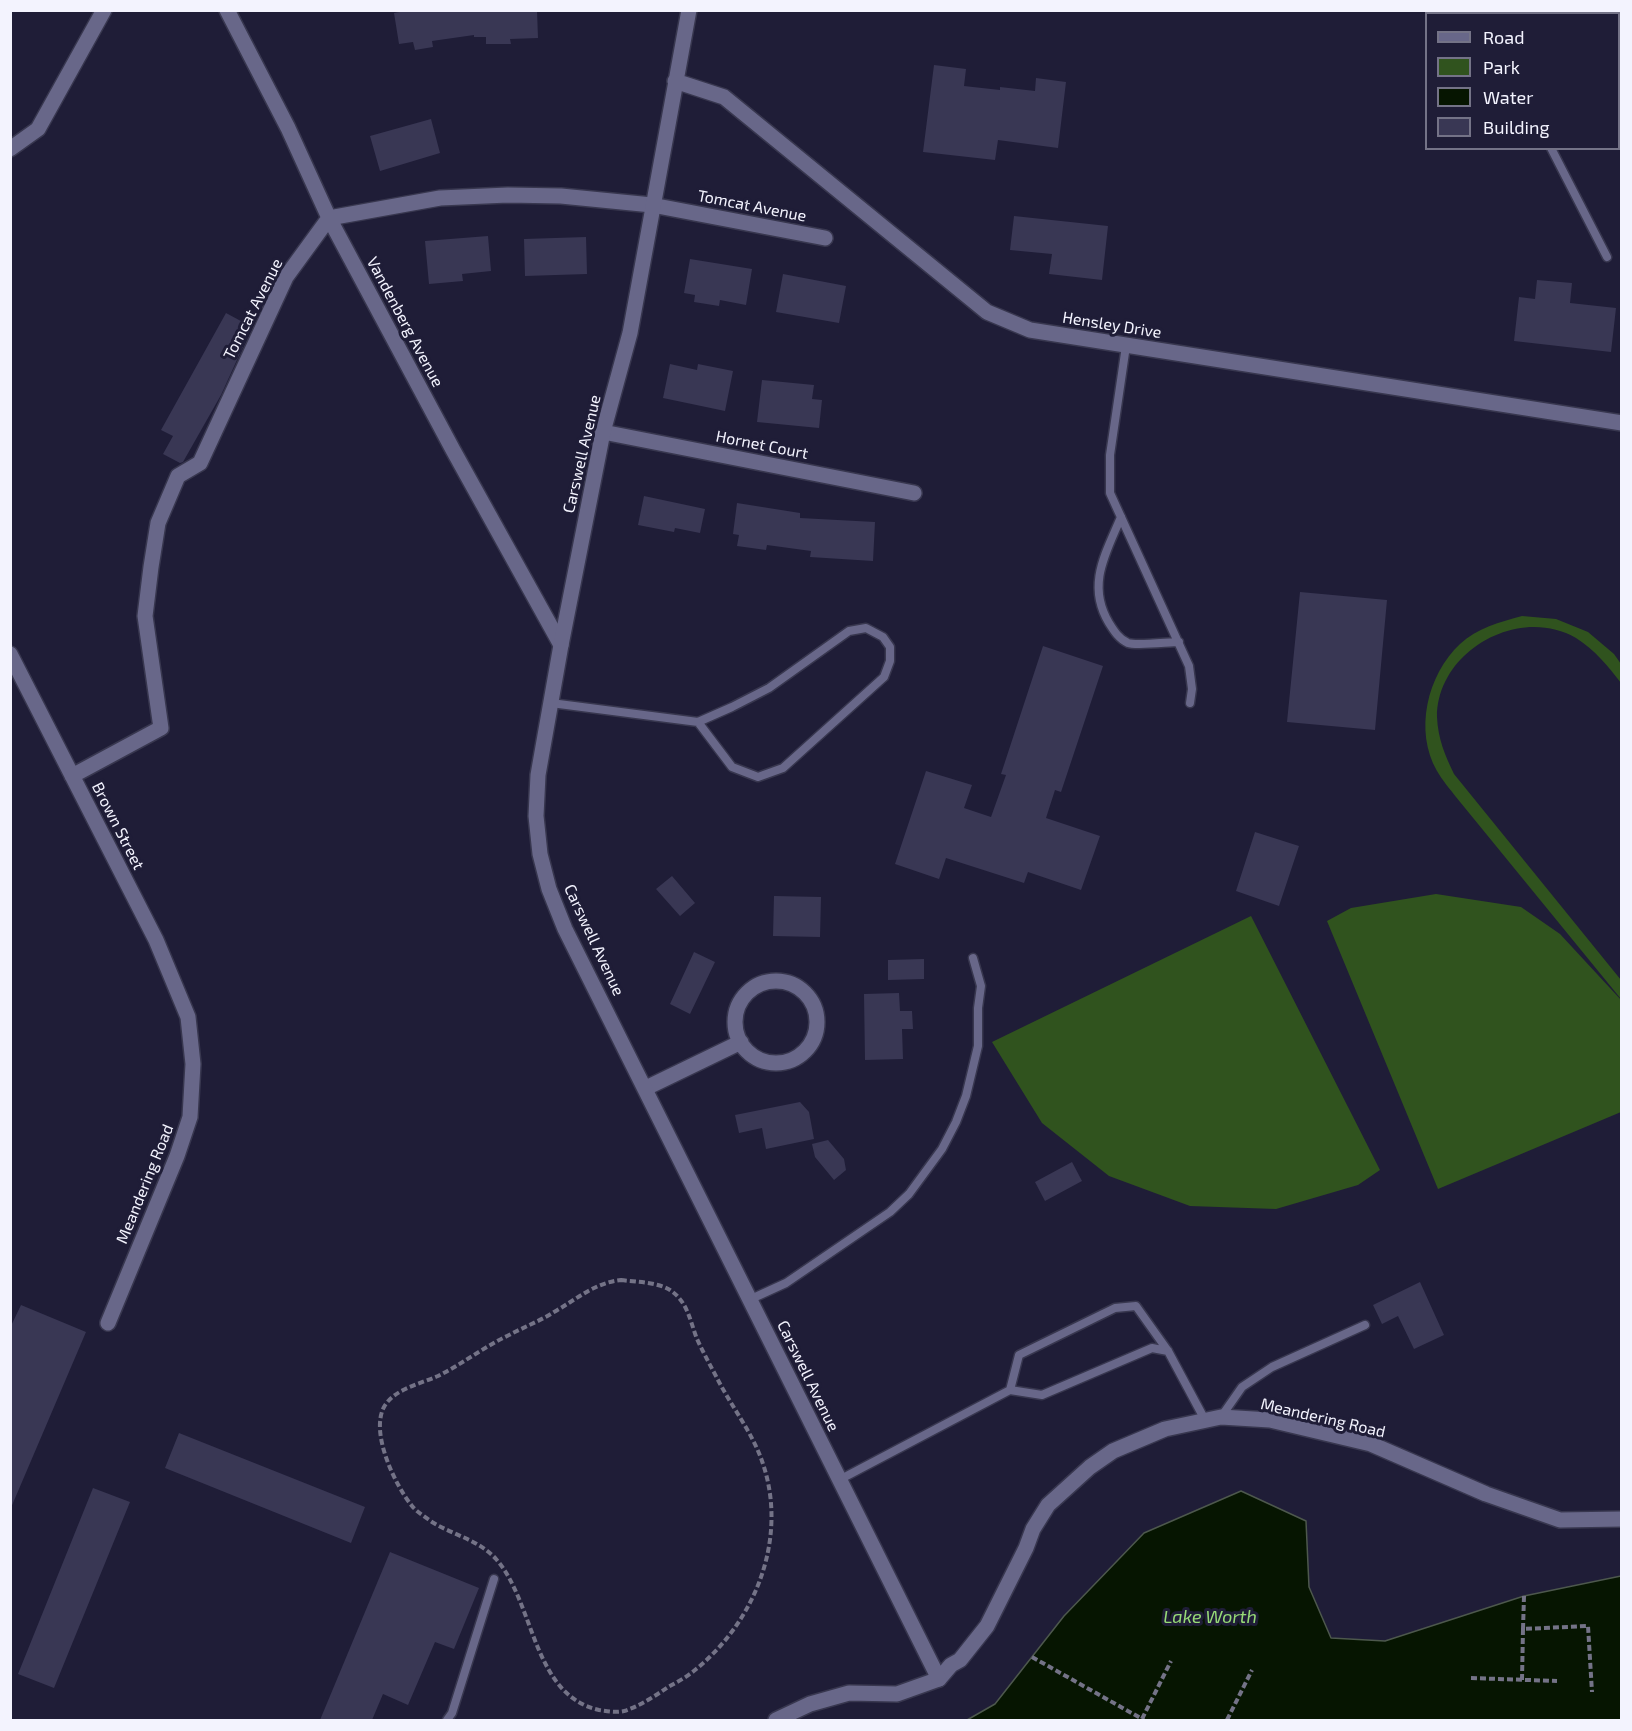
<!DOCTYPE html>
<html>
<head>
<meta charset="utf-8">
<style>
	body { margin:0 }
	#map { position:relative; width:1632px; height:1731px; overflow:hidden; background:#1f1d37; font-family:"Exo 2",sans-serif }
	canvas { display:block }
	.frame { position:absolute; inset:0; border:12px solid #f3f3fe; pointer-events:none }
	.legend { position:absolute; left:1425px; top:12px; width:195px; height:138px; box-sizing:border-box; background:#1f1d37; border:2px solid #747387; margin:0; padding:8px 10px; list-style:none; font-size:18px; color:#f3f3fe }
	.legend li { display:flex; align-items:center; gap:12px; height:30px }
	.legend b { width:30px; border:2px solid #747387 }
</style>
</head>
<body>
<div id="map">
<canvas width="1632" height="1731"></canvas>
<div class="frame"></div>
<ul class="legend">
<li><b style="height:8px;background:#686789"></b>Road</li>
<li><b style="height:16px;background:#30531e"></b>Park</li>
<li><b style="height:16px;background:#061501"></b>Water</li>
<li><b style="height:16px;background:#393754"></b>Building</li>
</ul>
</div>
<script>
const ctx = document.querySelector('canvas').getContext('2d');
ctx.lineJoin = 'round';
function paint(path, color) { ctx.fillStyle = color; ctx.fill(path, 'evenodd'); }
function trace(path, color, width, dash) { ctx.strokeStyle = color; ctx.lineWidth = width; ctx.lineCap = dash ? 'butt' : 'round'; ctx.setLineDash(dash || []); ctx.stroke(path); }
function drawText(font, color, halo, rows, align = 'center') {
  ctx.font = font + ' "Exo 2",sans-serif'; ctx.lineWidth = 6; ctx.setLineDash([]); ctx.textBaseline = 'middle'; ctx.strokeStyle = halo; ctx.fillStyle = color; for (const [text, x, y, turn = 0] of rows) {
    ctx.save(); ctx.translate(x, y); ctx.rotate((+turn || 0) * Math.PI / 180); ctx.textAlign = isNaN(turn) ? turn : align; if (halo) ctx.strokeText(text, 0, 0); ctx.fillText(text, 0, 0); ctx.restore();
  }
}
const green = new Path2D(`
	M1522 616 1556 619 1588 632 1614 654 1621 664V683C1608 666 1595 650 1576 638 1519 605 1437 651 1437 717 1438 739 1445 755 1454 774L1621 980V999L1456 797C1450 789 1442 780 1437 771 1414 731 1427 675 1460 644 1477 628 1500 622 1522 616Z
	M1436 894 1521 907 1560 934 1622 1001 1621 1112 1438 1189 1327 921 1351 908Z
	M1251 916 1380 1170 1358 1185 1276 1209 1190 1206 1109 1176 1042 1123 992 1042Z`);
const water = new Path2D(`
	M1241 1491 1306 1521 1309 1587 1331 1638 1385 1641 1524 1596 1621 1576V1720H967L995 1704 1064 1616 1144 1533Z`);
const building = new Path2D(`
	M411 10H537L538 38 510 39 511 44H486V37H474V35L432 41 433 47 415 50 413 42 399 44 394 13Z
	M934 65 966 69 964 86 1000 90V87L1035 91 1036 78 1066 82 1058 148 998 140 995 160 923 152Z
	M431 119 440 153 380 171 370 136Z
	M1014 216 1108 226 1102 280 1049 274 1052 254 1010 250Z
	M488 236 491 271 462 274 463 281 429 284 425 241Z
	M586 237 587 274 525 276 524 239Z
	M690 259 752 269 746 305 720 300 719 306 694 302 695 295 684 293Z
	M783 274 846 286 839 323 776 312Z
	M1537 280 1572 283 1570 303 1616 308 1611 352 1514 341 1519 297 1535 299Z
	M226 313 252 327 221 395 183 462 180 463 163 454 173 436 161 430Z
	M670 364 697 370 698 364 733 371 725 411 663 398Z
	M762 380 814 385 812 399 822 400 819 428 757 422Z
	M644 496 705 509 700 533 675 528 674 532 638 525Z
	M737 503 800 513V518L875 522 873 561 810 557 811 551 767 545 766 550 737 546 739 535 733 534Z
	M1300 592 1387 600 1375 730 1287 722Z
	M1043 646 1103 666 1061 792 1055 790 1046 818 1100 836 1081 890 1028 872 1024 883 946 858 939 879 895 864 926 771 972 785 964 808 991 817 1006 775 1001 774Z
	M1255 832 1299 846 1279 906 1236 891Z
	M672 876 695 903 680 916 656 889Z
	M774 896 821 897 820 937 773 936Z
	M694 952 715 962 690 1014 670 1004Z
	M924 959V979L888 980V960Z
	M899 993 900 1011H912L913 1029H902L903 1059 865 1060 864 994Z
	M800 1102 809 1112 814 1139 766 1149 762 1128 739 1133 735 1115Z
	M828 1140 844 1159 846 1170 834 1180 815 1157 812 1144Z
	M1072 1162 1082 1181 1045 1201 1035 1182Z
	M1420 1282 1444 1335 1414 1349 1398 1316 1382 1324 1373 1305Z
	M21 1305 86 1332 10 1510V1328Z
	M179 1433 365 1507 351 1543 165 1468Z
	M93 1488 130 1502 54 1688 18 1674Z
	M390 1552 479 1588 454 1649 435 1642 408 1705 383 1694 372 1720H320Z`);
const path = new Path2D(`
	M621 1280C636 1282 657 1282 670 1290 688 1302 690 1321 697 1339 703 1352 710 1365 717 1378 731 1406 752 1432 762 1461 789 1537 756 1621 695 1670 687 1677 677 1682 668 1687 655 1696 640 1706 624 1711 616 1713 607 1711 599 1710 532 1695 535 1603 496 1559 479 1540 453 1535 432 1522 425 1517 417 1512 412 1506 395 1485 370 1433 384 1407 394 1389 420 1384 438 1376 462 1364 484 1347 509 1335 524 1327 540 1321 554 1312 577 1299 594 1283 621 1280Z
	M1524 1596 1523 1629 1588 1626 1592 1692
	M1032 1657 1144 1720
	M1471 1678 1557 1681
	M1522 1680 1523 1629
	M1142 1719 1171 1661
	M1227 1720 1252 1670`);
const service = new Path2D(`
	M1511 10V14
	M1551 148 1607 257
	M1126 346 1110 455V493L1189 666 1192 689 1190 703
	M1121 517C1106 553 1086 585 1109 623 1114 631 1119 639 1128 643 1136 646 1169 642 1179 642
	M551 703 698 722 732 707 769 688 849 631 866 628 883 637 890 647V661L884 677 783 768 758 777 732 767 698 722
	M751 1299 786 1283 890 1212 909 1194 942 1149 956 1122 966 1096 978 1046V1008L981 986 973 958
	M1010 1390 1019 1355 1115 1308 1136 1306 1168 1351 1205 1420
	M1221 1417 1242 1387 1272 1367 1365 1325
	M839 1480 1010 1390 1042 1395 1152 1348 1168 1351
	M447 1720 452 1713 494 1579`);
const minor = new Path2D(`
	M227 10 288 128 329 218 453 450 561 645
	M10 149 38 129 104 10
	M603 432 914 493
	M10 654 156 940 188 1017 193 1064 190 1117 177 1156 108 1323
	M72 776 161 728 145 616 151 567 158 523 178 476 200 463 286 277 329 218 440 198 508 195 561 196 652 205 825 238
	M735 1022a41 41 0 1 1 82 0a41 41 0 1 1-82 0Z
	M646 1088 741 1042
	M776 1720 810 1704 849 1693 897 1694 939 1679 951 1665 960 1660 987 1626 1026 1548 1033 1529 1048 1505 1090 1467 1113 1451 1165 1429 1221 1417 1270 1420 1371 1444 1486 1494 1560 1520 1622 1519`);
const tertiary = new Path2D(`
	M689 10 630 333 603 432 561 645 538 775 536 816 540 854 549 889 565 929 939 1679
	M675 81 724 97 987 312 1030 330 1622 423`);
const streetNames = [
	["Tomcat Avenue",752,206,11],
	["Tomcat Avenue",253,309,-63],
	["Vandenberg Avenue",405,322,62],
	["Hensley Drive",1112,325,9],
	["Hornet Court",762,445,11],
	["Carswell Avenue",582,454,-77],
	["Brown Street",118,826,63],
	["Carswell Avenue",594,940,65],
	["Meandering Road",145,1184,-68],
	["Carswell Avenue",808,1376,64],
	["Meandering Road",1323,1418,13]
];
const waterNames = [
	["Lake Worth",1210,1617]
];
paint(green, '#30531e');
paint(water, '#061501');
trace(water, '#4d584d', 1.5);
paint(building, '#393754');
trace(service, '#38374f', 11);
trace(minor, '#38374f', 18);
trace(tertiary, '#38374f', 18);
trace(path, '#747387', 4, [6, 3]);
trace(service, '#686789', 8);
trace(minor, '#686789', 15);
trace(tertiary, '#686789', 15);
drawText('16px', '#f3f3fe', '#1f1d37', streetNames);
drawText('italic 18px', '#97db77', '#1f1d37', waterNames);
</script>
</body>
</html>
